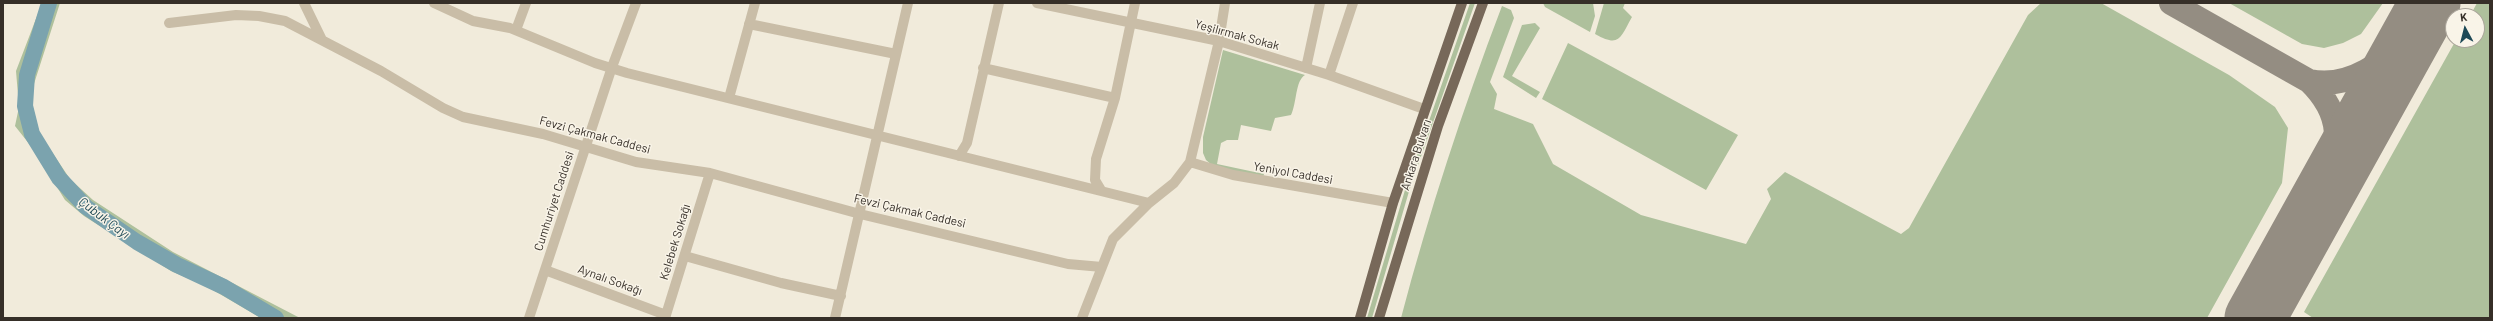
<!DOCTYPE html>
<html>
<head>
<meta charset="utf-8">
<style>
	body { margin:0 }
	#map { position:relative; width:2493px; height:321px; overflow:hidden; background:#f1ebdb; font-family:Barlow,sans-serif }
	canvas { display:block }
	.frame { position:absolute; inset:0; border:4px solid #362f28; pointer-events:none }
	.north { position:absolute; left:2445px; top:8px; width:40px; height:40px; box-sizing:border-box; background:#f9f4e8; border:1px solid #aba59b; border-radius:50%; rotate:353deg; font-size:11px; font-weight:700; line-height:16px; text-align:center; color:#362f28 }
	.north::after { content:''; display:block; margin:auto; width:14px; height:18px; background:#1e4956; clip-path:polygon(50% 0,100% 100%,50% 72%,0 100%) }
</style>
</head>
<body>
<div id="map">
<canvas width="2493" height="321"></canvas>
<div class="frame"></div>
<div class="north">K</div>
</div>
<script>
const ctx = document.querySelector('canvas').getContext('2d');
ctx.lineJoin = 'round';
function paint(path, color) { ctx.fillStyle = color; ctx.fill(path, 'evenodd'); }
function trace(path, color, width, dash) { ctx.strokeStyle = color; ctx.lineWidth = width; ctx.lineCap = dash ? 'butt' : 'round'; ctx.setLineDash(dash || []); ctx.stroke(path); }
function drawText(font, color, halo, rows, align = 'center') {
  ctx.font = font + ' Barlow,sans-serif'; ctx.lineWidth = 3; ctx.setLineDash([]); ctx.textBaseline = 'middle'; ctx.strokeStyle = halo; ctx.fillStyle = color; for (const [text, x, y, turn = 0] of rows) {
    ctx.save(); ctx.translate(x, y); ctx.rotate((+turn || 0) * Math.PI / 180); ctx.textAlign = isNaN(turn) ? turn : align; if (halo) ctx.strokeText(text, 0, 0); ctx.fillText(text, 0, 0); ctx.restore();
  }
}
const green = new Path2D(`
	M42 3H60L32 90 31 107 33 124 70 179 93 200 173 252 300 318H261L206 286 171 271 84 216 65 200 34 150 15 126 19 107 16 71Z
	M1470 3H1475L1410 188 1372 318H1367L1405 190Z
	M1543 3H1593L1595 16 1590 32 1545 7Z
	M1604 3H1625L1623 8 1632 17C1620 38 1620 48 1595 34Z
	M2041 3H2101L2229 75 2275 107 2288 128 2282 183 2207 318H1401C1429 212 1463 108 1502 6L1511 10 1514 18 1490 82 1497 94 1494 109 1533 124 1553 164 1641 215 1746 244 1771 199 1767 189 1785 172 1901 234 1909 228 2028 15Z
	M2229 3H2383L2361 34 2343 43 2324 48 2302 44Z
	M2477 3H2490V318H2313L2304 312 2456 40H2477V16H2470Z
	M1535 23 1540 28 1512 76 1540 92 1536 98 1503 77 1522 25Z
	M1568 43 1738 135 1706 190 1542 99Z
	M1223 50 1305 75C1295 81 1297 103 1291 115L1275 118 1271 131 1241 125 1238 140H1227L1221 143 1217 164 1264 174 1263 177 1214 167 1206 160 1203 153V137Z`);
const river = new Path2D(`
	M49 3 27 75 25 106 32 134 59 178 86 207 137 242 177 265 224 287 276 318`);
const taxiway = new Path2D(`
	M2171 3 2309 81
	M2326 190C2338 145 2346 117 2309 81 2351 90 2384 61 2413 35`);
const runway = new Path2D(`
	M2255 318 2430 3`);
const minor = new Path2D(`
	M304 3 322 40
	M434 3 473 21 510 28 595 63 627 73 1149 203
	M1037 3 1219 41 1329 75 1424 109
	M169 23 236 15 259 16 285 21 381 71 443 108 463 117 543 134 636 162 710 173 860 214 1068 264 1102 267
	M749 24 896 54
	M516 30 526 3
	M983 68 1115 98
	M1306 68 1320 3
	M1329 75 1353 3
	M729 98 755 3
	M959 156 967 143 999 3
	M1190 162 1233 175 1393 203
	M1101 190 1095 180 1096 159 1115 98 1135 3
	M685 256 781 283 841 296
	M545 270 666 315
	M529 318 612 67 636 3
	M665 318 710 173
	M835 318 908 3
	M1082 318 1113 239 1149 203 1174 183 1190 162 1219 41 1225 3`);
const major = new Path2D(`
	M1360 318 1393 203 1462 3
	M1379 318 1438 126 1483 3`);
const streetNames = [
	["Yeşilırmak Sokak",1237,35,15],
	["Fevzi Çakmak Caddesi",595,135,15],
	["Ankara Bulvarı",1416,155,-72],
	["Yeniyol Caddesi",1293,173,10],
	["Cumhuriyet Caddesi",554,201,-72],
	["Fevzi Çakmak Caddesi",910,211,13],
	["Kelebek Sokağı",675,242,-73],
	["Aynalı Sokağı",610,280,20]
];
const waterNames = [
	["Çubuk Çayı",104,218,37]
];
paint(green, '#aec09c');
trace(river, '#7ba3ae', 16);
trace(taxiway, '#948d82', 24);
trace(runway, '#948d82', 61);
trace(minor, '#c9bda7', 10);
trace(major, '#776859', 10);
drawText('12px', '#362f28', '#f9f4e8', streetNames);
drawText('italic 13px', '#1e4956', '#f9f4e8', waterNames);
</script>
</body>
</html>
